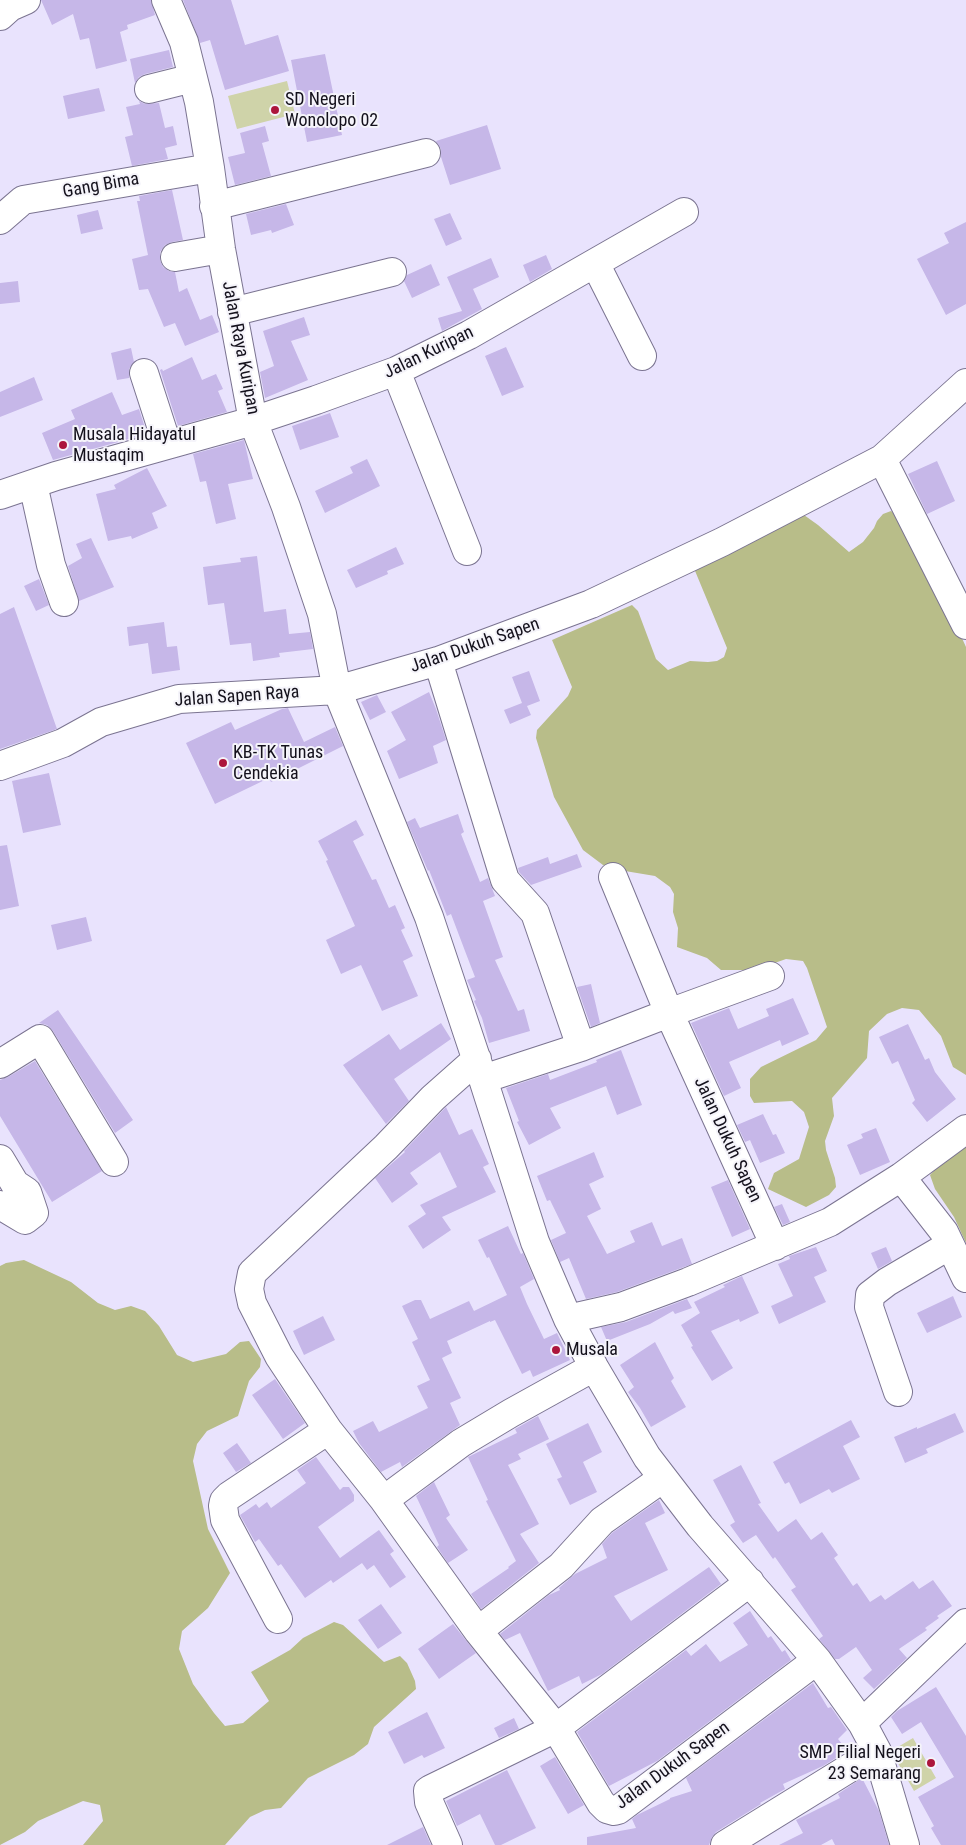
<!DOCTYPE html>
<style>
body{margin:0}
canvas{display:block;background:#e9e3fd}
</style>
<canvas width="966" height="1845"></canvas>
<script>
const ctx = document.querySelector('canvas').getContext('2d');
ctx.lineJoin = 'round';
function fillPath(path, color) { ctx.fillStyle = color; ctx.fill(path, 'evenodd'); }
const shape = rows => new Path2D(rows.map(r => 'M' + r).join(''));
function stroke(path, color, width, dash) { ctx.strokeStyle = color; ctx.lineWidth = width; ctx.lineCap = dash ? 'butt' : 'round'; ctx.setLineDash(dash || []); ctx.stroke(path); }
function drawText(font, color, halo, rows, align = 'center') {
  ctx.font = font + ' "Roboto Condensed",sans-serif'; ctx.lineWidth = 4; ctx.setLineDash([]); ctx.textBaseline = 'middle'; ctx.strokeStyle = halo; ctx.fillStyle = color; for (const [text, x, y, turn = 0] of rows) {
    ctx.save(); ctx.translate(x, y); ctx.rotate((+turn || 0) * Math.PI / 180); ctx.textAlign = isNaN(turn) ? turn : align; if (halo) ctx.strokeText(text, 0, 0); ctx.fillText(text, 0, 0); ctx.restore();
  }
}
const green = shape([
 [287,81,295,114,237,129,228,96],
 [913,1738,936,1778,914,1791,891,1751]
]);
const forest = shape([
 [891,511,905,522,950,612,966,647,966,1075,953,1067,941,1036,919,1010,902,1008,887,1014,869,1031,867,1058,832,1098,834,1116,825,1141,826,1150,835,1178,836,1187,829,1195,806,1207,768,1189,774,1173,799,1159,809,1127,804,1112,792,1101,754,1103,750,1096,750,1079,761,1067,816,1040,827,1027,807,968,803,961,786,959,755,970,721,970,707,958,677,947,678,928,673,912,674,894,670,887,655,876,607,868,583,850,554,797,536,738,537,730,568,696,572,687,552,640,632,605,638,611,656,659,668,670,690,661,708,662,717,661,724,657,727,648,693,566,804,515,818,525,849,552,863,542,874,528,877,521,883,514],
 [966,1146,966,1243,954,1217,935,1189,930,1175,942,1162],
 [24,1260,71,1282,98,1303,115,1310,131,1306,145,1311,159,1326,177,1355,193,1362,226,1354,240,1342,249,1341,261,1359,260,1367,249,1381,238,1416,207,1431,197,1444,193,1461,208,1529,230,1573,208,1608,182,1631,179,1649,193,1684,214,1713,225,1726,243,1723,269,1701,251,1672,290,1650,303,1638,334,1622,343,1625,384,1662,400,1656,407,1663,415,1681,416,1689,374,1727,368,1744,354,1755,308,1778,281,1808,265,1810,250,1817,225,1845,83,1845,103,1821,100,1805,83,1801,38,1821,25,1832,0,1845,0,1266,6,1263]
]);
const building = shape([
 [41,0,151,0,155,15,127,25,128,29,120,32,127,61,96,69,89,38,80,40,73,14,52,25],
 [183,0,231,0,245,45,278,35,289,71,225,90,210,40,200,43],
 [169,50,173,67,145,74,139,77,135,83,130,59],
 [325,54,342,135,307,142,291,60],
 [99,88,105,111,68,119,63,96],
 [139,101,145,104,159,103,165,128,173,126,177,145,165,148,168,159,132,166,125,137,133,135,126,107,140,104],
 [487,125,501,169,450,185,441,157,441,149,436,141],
 [265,126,269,141,262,143,271,176,235,185,228,157,245,153,240,133],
 [172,190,183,240,172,242,165,245,160,252,160,260,163,267,169,271,175,272,179,292,187,288,200,320,212,315,219,332,185,346,175,323,164,327,148,289,139,290,132,259,148,255,137,201,140,201,139,196],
 [286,204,294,225,272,233,271,230,251,235,246,214],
 [98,210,103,229,81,234,77,215],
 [450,213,462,239,446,246,434,219],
 [966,222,966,304,946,315,917,259,949,243,944,233],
 [546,255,552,269,530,282,523,265],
 [491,258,499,277,473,289,482,309,442,331,438,318,462,311,447,277],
 [431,264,440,285,412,298,404,281,407,275],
 [18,281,20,302,0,304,0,283],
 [304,317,310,335,291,341,308,380,265,398,260,372,274,366,263,331],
 [506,347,524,387,502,396,485,356],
 [131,348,134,362,129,369,129,378,117,380,111,353],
 [192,357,202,380,216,374,223,389,218,391,227,412,178,426,160,370,162,369,163,371],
 [34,377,43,400,0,417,0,392],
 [112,392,122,415,139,409,147,434,53,460,42,433,75,419,71,410],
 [330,413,339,437,300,450,292,426],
 [244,440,253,479,228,484,236,519,216,524,206,481,200,482,193,454],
 [367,459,380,486,325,513,315,491,353,473,350,467],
 [937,461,955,501,927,514,908,474],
 [147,468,167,506,152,513,158,528,132,539,131,536,108,541,96,494,116,489,114,485],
 [91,538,114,587,79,601,68,566,82,558,76,544],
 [396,547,404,564,387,571,388,574,356,588,347,570],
 [257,556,264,612,286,609,289,634,310,632,313,649,279,653,280,657,253,661,251,643,230,645,224,603,208,605,203,567,241,562,240,558],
 [39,579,49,605,36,611,24,586],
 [14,607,57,729,0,749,0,614],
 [164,622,167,647,177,646,180,670,152,674,148,643,129,646,127,627],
 [529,671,540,701,527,706,531,715,510,724,504,710,522,703,512,677],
 [429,692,436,709,446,740,433,746,438,763,399,779,387,751,406,740,391,712],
 [377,695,386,712,370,720,361,702],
 [288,708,304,742,335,727,343,746,271,782,269,778,215,804,186,743,231,722,235,730,282,709],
 [49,773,61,825,23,833,12,781],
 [458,814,464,832,461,834,480,882,488,878,495,896,483,901,503,957,495,960,518,1011,524,1009,530,1031,489,1043,482,1018,474,1001,476,1000,467,980,475,977,465,951,451,914,447,916,429,870,428,871,407,822,415,818,420,828],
 [356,820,364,835,353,841,372,880,376,879,389,908,395,905,405,928,401,930,413,956,403,961,418,996,382,1011,361,965,341,974,326,940,355,926,326,861,328,860,318,841],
 [7,845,19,906,0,910,0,846],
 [577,854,582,867,531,885,519,872,518,868,548,857,550,864],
 [86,917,92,941,57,950,51,925],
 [591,984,600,1023,591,1027,577,987],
 [793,998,809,1034,782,1046,780,1040,729,1062,741,1088,724,1096,691,1023,729,1008,738,1029,769,1016,766,1009],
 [58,1010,133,1120,115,1133,53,1031,47,1025,39,1023],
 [441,1023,451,1039,394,1079,409,1101,386,1124,343,1065,389,1034,400,1050],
 [908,1024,925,1060,929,1058,935,1072,956,1099,927,1122,912,1103,915,1100,898,1061,892,1064,879,1037],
 [621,1050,642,1105,617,1115,606,1086,550,1108,561,1128,529,1145,517,1122,519,1121,506,1088,548,1074,550,1080,597,1062,596,1060],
 [35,1061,102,1171,52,1202,0,1116,0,1080,8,1077],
 [446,1107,459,1135,472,1129,489,1164,483,1167,496,1192,442,1217,451,1230,423,1249,408,1226,426,1214,420,1205,457,1187,440,1152,410,1173,418,1184,392,1203,375,1178,405,1152,404,1151],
 [763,1114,773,1135,776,1134,785,1153,760,1163,750,1140,745,1142,737,1125],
 [876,1128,890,1162,860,1175,847,1145,863,1138,861,1134],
 [594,1152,604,1177,589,1184,601,1209,587,1216,607,1254,635,1242,630,1231,652,1222,662,1246,682,1238,692,1264,617,1292,586,1299,569,1258,560,1262,551,1240,566,1233,550,1200,547,1201,537,1176],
 [728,1180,750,1229,732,1237,711,1187],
 [782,1204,790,1222,783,1225,774,1207],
 [508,1226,521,1254,523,1253,534,1279,520,1287,527,1304,544,1339,557,1333,570,1360,533,1377,530,1370,522,1374,495,1320,490,1322,490,1321,447,1341,452,1353,442,1358,461,1398,450,1403,460,1425,402,1467,400,1462,381,1472,359,1443,353,1431,373,1421,379,1432,428,1408,417,1386,430,1380,412,1342,418,1339,402,1306,415,1300,421,1300,430,1319,469,1301,474,1311,507,1295,489,1257,487,1258,478,1240],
 [816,1247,827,1271,814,1277,826,1302,779,1324,771,1306,793,1296,778,1264,790,1259,789,1256],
 [886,1247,892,1261,878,1269,871,1253],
 [742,1276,759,1313,740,1322,739,1319,711,1331,733,1368,712,1381,691,1347,693,1346,681,1325,700,1313,694,1302,725,1287,723,1285],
 [953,1296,962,1317,927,1333,917,1313],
 [687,1299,692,1308,675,1314,673,1311,650,1324,607,1341,601,1327,626,1322],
 [323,1316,335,1340,304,1355,293,1331],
 [655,1342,674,1378,671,1381,686,1407,651,1427,640,1408,628,1392,634,1387,620,1365],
 [275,1379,305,1423,283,1439,252,1395],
 [955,1413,964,1432,926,1449,928,1453,905,1463,894,1437,917,1427,917,1429],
 [538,1416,549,1439,518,1454,521,1459,508,1465,539,1524,520,1534,539,1563,481,1609,471,1594,509,1568,508,1567,516,1561,486,1501,488,1500,468,1457,517,1433,515,1429],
 [851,1420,860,1437,843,1446,860,1479,832,1493,829,1489,800,1504,789,1482,785,1484,773,1462],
 [588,1423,602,1452,583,1462,597,1492,570,1505,557,1479,562,1477,546,1444],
 [237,1443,251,1463,236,1472,223,1453],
 [316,1457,340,1490,343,1487,349,1487,354,1495,354,1501,318,1527,340,1558,379,1530,394,1551,390,1554,406,1577,390,1588,374,1565,367,1570,362,1563,333,1583,331,1580,305,1598,281,1564,278,1566,259,1539,255,1542,240,1515,256,1504,259,1508,267,1502,271,1508,306,1483,297,1470],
 [741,1465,761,1503,758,1504,778,1532,796,1519,811,1540,822,1532,838,1555,834,1558,853,1586,857,1583,870,1602,881,1595,885,1600,913,1581,919,1589,933,1580,952,1606,937,1616,939,1618,925,1628,927,1630,899,1649,907,1658,874,1689,863,1678,872,1670,856,1647,839,1659,835,1659,819,1639,823,1636,791,1590,796,1587,775,1557,773,1559,756,1535,743,1543,730,1525,735,1522,713,1480],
 [434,1482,450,1515,446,1518,468,1550,448,1563,437,1547,439,1545,416,1496],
 [659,1500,665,1513,645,1523,668,1570,614,1596,631,1621,709,1567,721,1584,602,1674,582,1684,579,1676,548,1691,520,1633,505,1640,500,1634,549,1595,560,1590,559,1588,575,1574,607,1558,602,1544,612,1533],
 [381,1604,402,1633,378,1649,358,1620],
 [750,1611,768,1638,771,1636,782,1652,785,1650,791,1660,657,1761,609,1786,577,1732,686,1650,691,1656,706,1644,720,1662,748,1645,733,1623],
 [453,1624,476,1653,439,1679,418,1649],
 [813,1683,828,1708,831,1707,847,1730,838,1739,847,1750,843,1752,844,1753,823,1766,783,1784,785,1789,760,1803,761,1804,716,1832,712,1837,709,1845,587,1845,587,1837,636,1828,632,1819,637,1815,670,1799,670,1798,692,1791,686,1778],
 [936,1687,966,1736,966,1845,941,1845,931,1828,934,1826,918,1797,954,1777,921,1722,902,1734,891,1717,897,1711],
 [427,1712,445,1748,424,1758,422,1755,404,1764,388,1732],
 [514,1718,519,1729,499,1738,494,1728],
 [555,1757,584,1805,568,1814,540,1766],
 [507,1770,536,1828,501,1845,495,1845,480,1814,457,1826,446,1801],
 [862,1778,879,1811,889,1845,835,1845,832,1839,821,1845,779,1845,803,1833,796,1820,840,1798,838,1794],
 [423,1827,431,1845,387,1845]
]);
const minor = shape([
 [166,0,184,42,199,102,210,168,221,249,253,421,286,507,322,614,337,690,429,917,483,1079,535,1242,568,1319,594,1367,647,1457,700,1526,817,1660,862,1723,877,1751,905,1845],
 [0,16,10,7,26,0],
 [149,89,193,78],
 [214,206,426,153],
 [0,220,23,200,210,168],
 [175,257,221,249],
 [595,263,642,356],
 [232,312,392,272],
 [396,371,467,551],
 [144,373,167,444],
 [882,459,966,625],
 [33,484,51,565,64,602],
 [0,495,56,476,253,421,316,400,396,371,469,335,684,212],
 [438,661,505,880,535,913,581,1047],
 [0,766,63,743,101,722,179,699,337,690,438,661,591,604,722,542,882,459,966,383],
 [613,877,669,1013,770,976],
 [477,1059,433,1098,386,1147,252,1273,249,1289,252,1303,279,1356,328,1430,384,1500,478,1631,556,1728,601,1803,607,1809,614,1811,618,1810,817,1660],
 [0,1064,40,1039,114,1162],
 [483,1079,581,1047,669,1013,775,1246],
 [0,1159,15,1184,27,1192,34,1213,25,1220,0,1205],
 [901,1177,944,1232,966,1278],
 [568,1319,621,1307,688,1282,830,1222,901,1177,966,1129],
 [898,1392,869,1307,870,1295,887,1282,950,1245],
 [384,1500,461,1443,511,1413,594,1367],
 [278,1619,225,1520,223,1506,224,1501,229,1496,328,1430],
 [478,1631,561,1566,602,1521,663,1478],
 [862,1723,966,1623],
 [448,1845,429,1802,428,1791,431,1789,556,1728,750,1582],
 [725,1845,877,1751]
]);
const markers = [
 [275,110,5,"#ac163c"],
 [63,445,5,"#ac163c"],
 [223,763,5,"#ac163c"],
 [556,1350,5,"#ac163c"],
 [931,1763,5,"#ac163c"]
];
const poiNames = [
 ["SD Negeri",285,100],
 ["Wonolopo 02",285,121],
 ["Musala Hidayatul",73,435],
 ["Mustaqim",73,456],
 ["KB-TK Tunas",233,753],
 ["Cendekia",233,774],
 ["Musala",566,1350],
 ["SMP Filial Negeri",921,1753,"right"],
 ["23 Semarang",921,1774,"right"]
];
const streetNames = [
 ["Gang Bima",101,186,-10],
 ["Jalan Raya Kuripan",240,348,79],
 ["Jalan Kuripan",429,353,-26],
 ["Jalan Dukuh Sapen",475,646,-19],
 ["Jalan Sapen Raya",237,697,-4],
 ["Jalan Dukuh Sapen",727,1140,65],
 ["Jalan Dukuh Sapen",673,1766,-36]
];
fillPath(green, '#cfd3a9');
fillPath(forest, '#b8bd89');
fillPath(building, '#c6b7e8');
stroke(minor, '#7b7491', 30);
stroke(minor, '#fff', 28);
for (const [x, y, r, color] of markers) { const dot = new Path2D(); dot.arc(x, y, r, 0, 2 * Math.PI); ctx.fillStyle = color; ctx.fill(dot); stroke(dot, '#f5f4fa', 2); }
drawText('18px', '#14111c', '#f5f4fa', poiNames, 'left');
drawText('18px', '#14111c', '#f5f4fa', streetNames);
</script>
